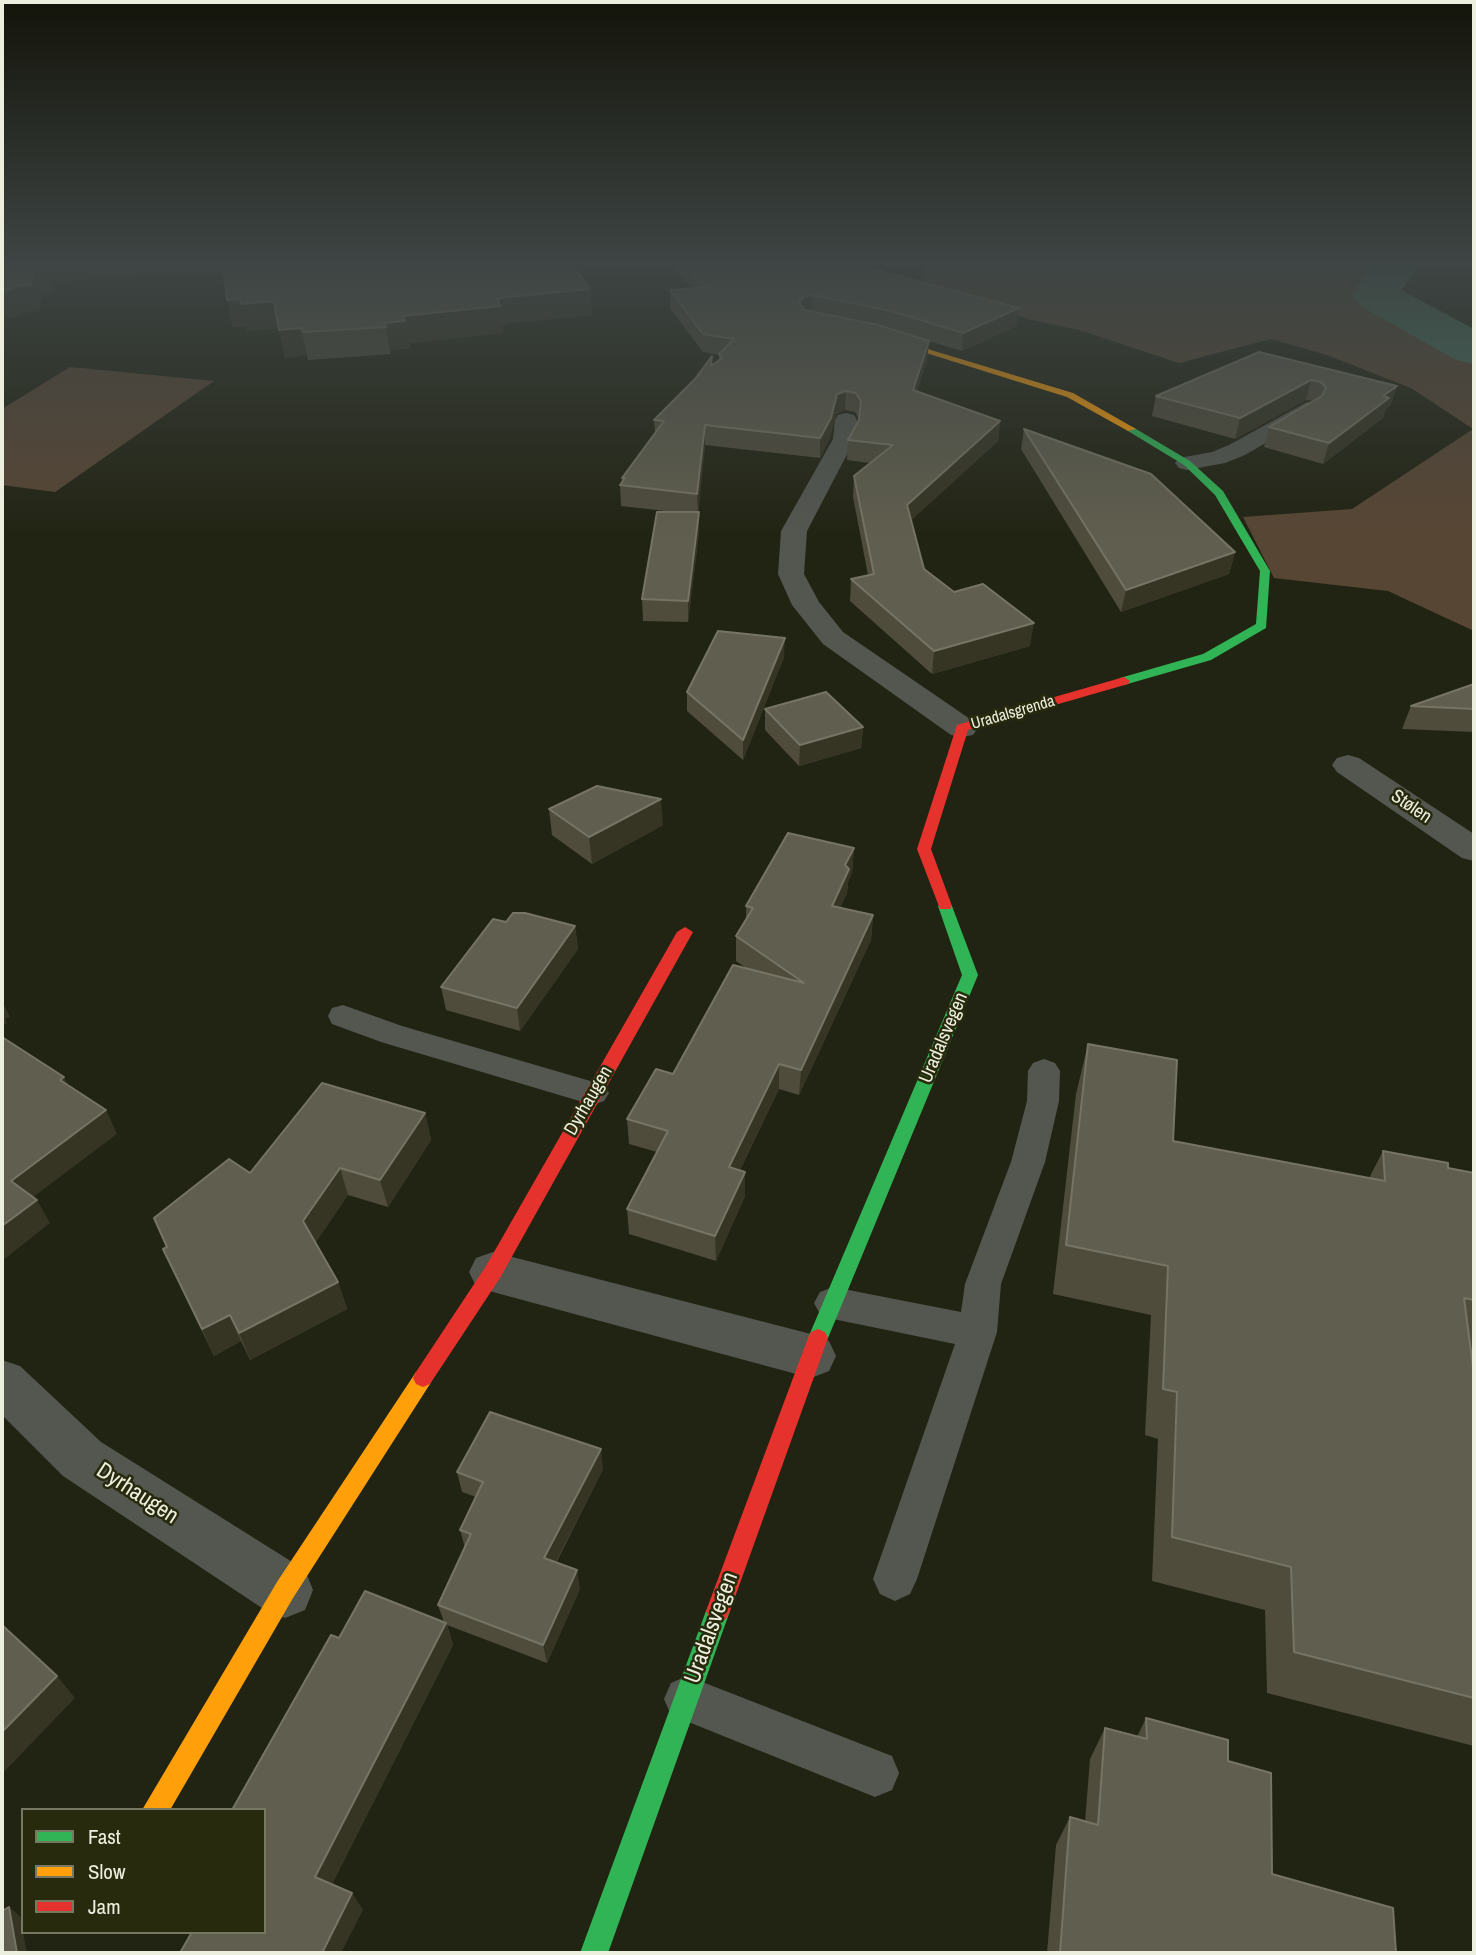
<!DOCTYPE html>
<meta charset="utf-8">
<style>
body{margin:0}
#map{position:relative;width:1476px;height:1955px;overflow:hidden;background:#222413;font-family:"Archivo Narrow",sans-serif}
canvas{display:block}
.frame{position:absolute;inset:0;border:4px solid #edefde;pointer-events:none}
.legend{position:absolute;left:21px;top:1808px;width:245px;height:126px;box-sizing:border-box;background:#272a0d;border:2px solid #767961;margin:0;padding:9px 12px;list-style:none;font-size:21px;color:#edefde}
.legend li{display:flex;align-items:center;gap:14px;height:35px}
.legend b{width:35px;border:2px solid #767961}
</style>
<div id="map">
<canvas width="1476" height="1955"></canvas>
<div class="frame"></div>
<ul class="legend">
<li><b style="height:9px;background:#30b455"></b>Fast</li>
<li><b style="height:9px;background:#ff9f0a"></b>Slow</li>
<li><b style="height:9px;background:#e5322d"></b>Jam</li>
</ul>
</div>
<script>
const ctx = document.querySelector('canvas').getContext('2d');
ctx.lineJoin = 'round';
function fillPath(path, color) { ctx.fillStyle = color; ctx.fill(path, 'evenodd'); }
const shape = rows => new Path2D(rows.map(r => 'M' + r).join(''));
function stroke(path, color, width, dash) { ctx.strokeStyle = color; ctx.lineWidth = width; ctx.lineCap = dash ? 'butt' : 'round'; ctx.setLineDash(dash || []); ctx.stroke(path); }
function drawText(font, color, halo, rows, align = 'center') {
  ctx.font = font + ' "Archivo Narrow",sans-serif'; ctx.lineWidth = 5; ctx.setLineDash([]); ctx.textBaseline = 'middle'; ctx.strokeStyle = halo; ctx.fillStyle = color; for (const [text, x, y, turn = 0] of rows) {
    ctx.save(); ctx.translate(x, y); ctx.rotate((+turn || 0) * Math.PI / 180); ctx.textAlign = isNaN(turn) ? turn : align; if (halo) ctx.strokeText(text, 0, 0); ctx.fillText(text, 0, 0); ctx.restore();
  }
}
const green = shape([
 [929,264,1380,264,1396,268,1387,274,1375,295,1474,349,1474,631,1388,591,1274,578,1243,517,1352,509,1473,429,1411,388,1327,355,1271,339,1179,363,1079,330,1031,320,956,295,926,282,922,276],
 [70,367,214,381,55,492,2,485,2,409]
]);
const river = shape([
 [1415,264,1418,268,1401,290,1474,329,1474,364,1456,360,1359,305,1352,295,1372,264,1415,264]
]);
const lane = shape([
 [343,1005,402,1026,604,1085,609,1093,604,1101,593,1105,381,1042,332,1024,328,1016,332,1008,343,1005],
 [1044,1059,1055,1063,1060,1071,1059,1101,1045,1162,1001,1284,997,1332,917,1579,910,1594,895,1601,880,1594,873,1579,955,1344,833,1319,820,1314,814,1303,820,1292,833,1287,961,1312,965,1284,1011,1162,1027,1101,1028,1071,1033,1063,1044,1059],
 [687,1676,892,1756,899,1773,892,1790,875,1797,671,1715,664,1699,671,1683,687,1676]
]);
const street = shape([
 [1307,402,1315,404,1318,409,1315,414,1245,455,1225,463,1187,470,1179,468,1175,463,1179,458,1212,452,1229,445,1307,402],
 [846,413,854,415,857,420,855,439,807,531,804,574,819,602,843,632,973,721,978,728,973,735,962,737,951,735,823,644,792,605,778,574,781,531,833,439,835,420,838,415,846,413],
 [1348,755,1359,758,1474,834,1474,861,1462,858,1337,772,1332,765,1337,758,1348,755],
 [493,1252,811,1334,829,1341,836,1356,829,1371,811,1378,493,1292,476,1286,469,1272,476,1258,493,1252],
 [2,1360,20,1366,101,1442,305,1570,313,1590,305,1610,285,1618,265,1610,63,1476,2,1415,2,1360]
]);
const fast = shape([
 [1131,426,1190,461,1223,491,1270,571,1266,628,1211,660,1124,685,1118,681,1120,678,1203,654,1256,624,1260,571,1215,495,1184,465,1128,431,1128,427,1131,426],
 [945,901,952,906,978,975,828,1338,825,1344,818,1347,811,1344,808,1338,962,975,938,906,945,901],
 [718,1599,726,1603,730,1611,608,1953,580,1953,706,1611,710,1603,718,1599]
]);
const slow = shape([
 [875,333,1073,393,1136,429,1128,431,1067,397,875,337,875,333],
 [423,1369,430,1372,433,1378,430,1384,293,1598,170,1810,142,1810,277,1582,416,1372,423,1369]
]);
const jam = shape([
 [1124,677,1130,681,1128,684,968,730,931,849,952,906,950,909,940,909,917,849,957,725,1124,677],
 [685,927,693,932,500,1278,430,1384,423,1387,416,1384,413,1378,416,1372,486,1266,677,932,685,927],
 [818,1329,825,1332,828,1338,730,1611,726,1619,718,1623,710,1619,706,1611,808,1338,811,1332,818,1329]
]);
const wall = shape([
 [2,264,572,264,590,289,592,315,511,323,502,326,503,333,409,343,410,348,390,350,391,354,308,360,307,355,285,358,279,328,247,331,246,326,233,327,227,300,224,270,54,281,52,293,42,293,39,311,20,313,19,316],
 [670,264,877,264,867,267,1019,308,1016,326,962,351,929,341,927,359,917,391,1000,421,998,441,911,520,924,569,954,592,1030,646,932,674,850,601,851,579,868,575,853,497,854,476,871,463,847,460,848,440,859,419,855,412,845,410,836,414,830,438,820,458,705,445,698,512,699,532,688,622,643,621,642,599,674,512,621,506,620,485,622,482,622,478,655,433,654,420,712,365,719,360,719,355,703,352,670,308,670,290,692,288],
 [1259,352,1397,386,1390,406,1385,410,1383,418,1323,464,1264,447,1269,427,1313,401,1306,400,1235,439,1152,416,1156,396],
 [1024,429,1235,552,1229,574,1121,612,1021,449],
 [784,657,743,760,687,711,687,692],
 [1474,684,1474,732,1402,729,1411,706],
 [765,709,863,727,861,748,799,766,765,730],
 [549,809,663,825,592,864,552,835],
 [854,848,852,872,848,882,847,893,840,908,873,915,871,940,799,1095,779,1089,740,1170,745,1196,716,1261,629,1234,627,1209,657,1152,629,1144,627,1119,673,1074,746,968,736,961,736,936,746,920,746,906],
 [506,922,575,926,578,949,520,1031,446,1010,441,987],
 [1088,1044,1173,1141,1369,1178,1383,1151,1448,1168,1474,1173,1474,1354,1471,1353,1474,1375,1474,1746,1267,1693,1265,1610,1152,1581,1158,1439,1145,1435,1151,1315,1053,1294,1076,1094],
 [425,1113,431,1140,388,1207,348,1195,315,1243,338,1282,347,1309,250,1360,241,1341,214,1356,175,1275,167,1247,250,1173],
 [603,1469,556,1563,580,1589,547,1663,447,1625,453,1645,332,1884,363,1910,264,1932,339,1638,444,1622,438,1605,465,1548,460,1530,476,1497,462,1492,457,1472],
 [1146,1718,1228,1761,1272,1874,1396,1953,1047,1953,1056,1845,1070,1817,1085,1822,1090,1759,1105,1728,1137,1737]
]);
const shadedWall = shape([
 [45,264,225,264,227,270,54,281,52,293,42,293,39,311,20,313,19,316,2,318,2,290,12,286,34,268],
 [839,264,877,264,838,277],
 [590,289,592,315,511,323,502,326,503,333,409,343,410,348,390,350,385,323,403,316,508,297],
 [812,295,812,312,803,314,799,302,804,297],
 [240,299,274,301,280,328,247,331,246,326,233,327,227,300],
 [1019,308,1016,326,962,351,963,333],
 [301,328,307,355,285,358,279,330],
 [929,341,927,359,911,409,913,390],
 [1311,380,1306,400,1235,439,1240,418],
 [1397,386,1390,406,1385,410,1383,418,1323,464,1329,443,1383,396],
 [846,391,845,410,836,414,830,438,820,458,820,438,837,394],
 [1000,421,998,441,905,526,907,505],
 [705,425,705,445,698,515,697,494],
 [699,512,699,532,688,622,688,601],
 [1235,552,1229,574,1121,612,1126,590],
 [1034,623,1030,646,932,674,934,651],
 [785,638,784,657,743,760,743,740],
 [863,727,861,748,799,766,800,745],
 [661,799,663,825,592,864,589,837],
 [854,848,852,872,848,882,847,893,830,930,832,906,845,865],
 [873,915,871,940,799,1095,801,1070],
 [575,926,578,949,520,1031,517,1008],
 [2,1001,10,1017,5,1019,7,1023,2,1026],
 [779,1064,779,1089,729,1192,729,1167],
 [64,1077,76,1100,60,1080],
 [106,1110,117,1134,24,1204,11,1181],
 [425,1113,431,1140,388,1207,380,1180],
 [340,1168,348,1195,312,1248,303,1221],
 [745,1172,745,1196,716,1261,715,1236],
 [37,1200,50,1223,2,1261,2,1226],
 [338,1282,347,1309,250,1360,239,1333],
 [230,1315,241,1341,214,1356,202,1329],
 [601,1449,603,1469,548,1577,544,1558],
 [577,1570,580,1589,547,1663,543,1645],
 [446,1623,453,1645,327,1894,315,1877],
 [57,1676,75,1698,2,1774,2,1732],
 [352,1893,363,1910,341,1953,322,1953],
 [9,1907,20,1916,27,1953,17,1953]
]);
const building = shape([
 [2,264,45,264,44,267,34,268,31,285,12,286,11,290,2,290,2,264],
 [223,264,572,264,590,289,508,297,497,299,500,306,403,316,405,321,385,323,386,327,303,332,301,328,279,330,274,301,241,304,240,299,227,300,223,264],
 [685,264,854,264,1019,308,963,333,891,311,812,295,804,297,799,302,804,310,878,325,929,341,913,390,1000,421,907,505,924,569,954,592,983,584,1034,623,934,651,851,579,874,574,854,476,893,445,848,440,859,420,861,401,856,393,846,391,837,394,831,418,820,438,705,425,697,494,620,485,625,478,622,478,664,421,654,420,695,379,712,356,711,366,722,358,719,354,734,339,703,334,670,290,706,287,685,264],
 [1259,352,1397,386,1383,396,1389,398,1329,443,1269,427,1322,396,1326,388,1321,382,1311,380,1240,418,1156,396,1259,352],
 [1024,429,1151,474,1235,552,1126,590,1024,429],
 [657,512,699,512,688,601,642,599,657,512],
 [718,631,785,638,743,740,687,692,718,631],
 [1474,684,1474,709,1411,706,1474,684],
 [826,692,863,727,800,745,765,709,826,692],
 [597,786,661,799,589,837,549,809,597,786],
 [788,833,854,848,845,865,849,869,832,906,873,915,801,1070,779,1064,729,1167,745,1172,715,1236,627,1209,668,1131,627,1119,656,1069,673,1074,733,965,804,983,736,936,753,908,746,906,788,833],
 [513,913,525,913,575,926,517,1008,441,987,493,919,506,922,513,913],
 [2,1037,64,1077,60,1080,106,1110,11,1181,37,1200,2,1226,2,1037],
 [1088,1044,1177,1060,1173,1141,1385,1181,1383,1151,1448,1163,1448,1168,1474,1173,1474,1300,1464,1298,1474,1375,1474,1698,1294,1652,1291,1567,1172,1537,1177,1392,1163,1389,1168,1266,1066,1245,1088,1044],
 [322,1083,425,1113,380,1180,340,1168,303,1221,338,1282,239,1333,230,1315,202,1329,163,1249,167,1247,154,1218,229,1159,250,1173,322,1083],
 [490,1412,601,1449,544,1558,577,1570,543,1645,438,1605,471,1534,460,1530,483,1482,457,1472,490,1412],
 [365,1591,446,1623,315,1877,352,1893,322,1953,180,1953,192,1932,264,1932,264,1810,232,1810,331,1635,339,1638,365,1591],
 [2,1625,57,1676,2,1732,2,1625],
 [1146,1718,1228,1740,1228,1761,1271,1773,1272,1874,1393,1908,1396,1953,1060,1953,1070,1817,1098,1825,1105,1728,1147,1739,1146,1718],
 [9,1907,17,1953,2,1953,2,1911,9,1907]
]);
const farStreetnames = [
 ["Uradalsgrenda",1013,713,-16]
];
const streetNames = [
 ["Stølen",1411,807,34],
 ["Uradalsvegen",944,1038,-67],
 ["Dyrhaugen",589,1101,-60]
];
const nearStreetnames = [
 ["Dyrhaugen",137,1494,33],
 ["Uradalsvegen",712,1628,-70]
];
fillPath(green, '#584634');
fillPath(river, '#45735e');
fillPath(lane, '#545750');
fillPath(street, '#545750');
fillPath(fast, '#30b455');
fillPath(slow, '#ff9f0a');
fillPath(jam, '#e5322d');
fillPath(wall, '#4f4c3c');
fillPath(shadedWall, '#363524');
fillPath(building, '#605e4e');
stroke(building, '#767464', 2);
const sky = ctx.createLinearGradient(0, 0, 0, 538);
sky.addColorStop(0, '#13140a');
sky.addColorStop(0.49, '#3e4544');
sky.addColorStop(1, '#3e454400');
ctx.fillStyle = sky;
ctx.fillRect(0, 0, 1476, 538);
drawText('16px', '#edefde', '#272a0d', farStreetnames);
drawText('19px', '#edefde', '#272a0d', streetNames);
drawText('23px', '#edefde', '#272a0d', nearStreetnames);
</script>
